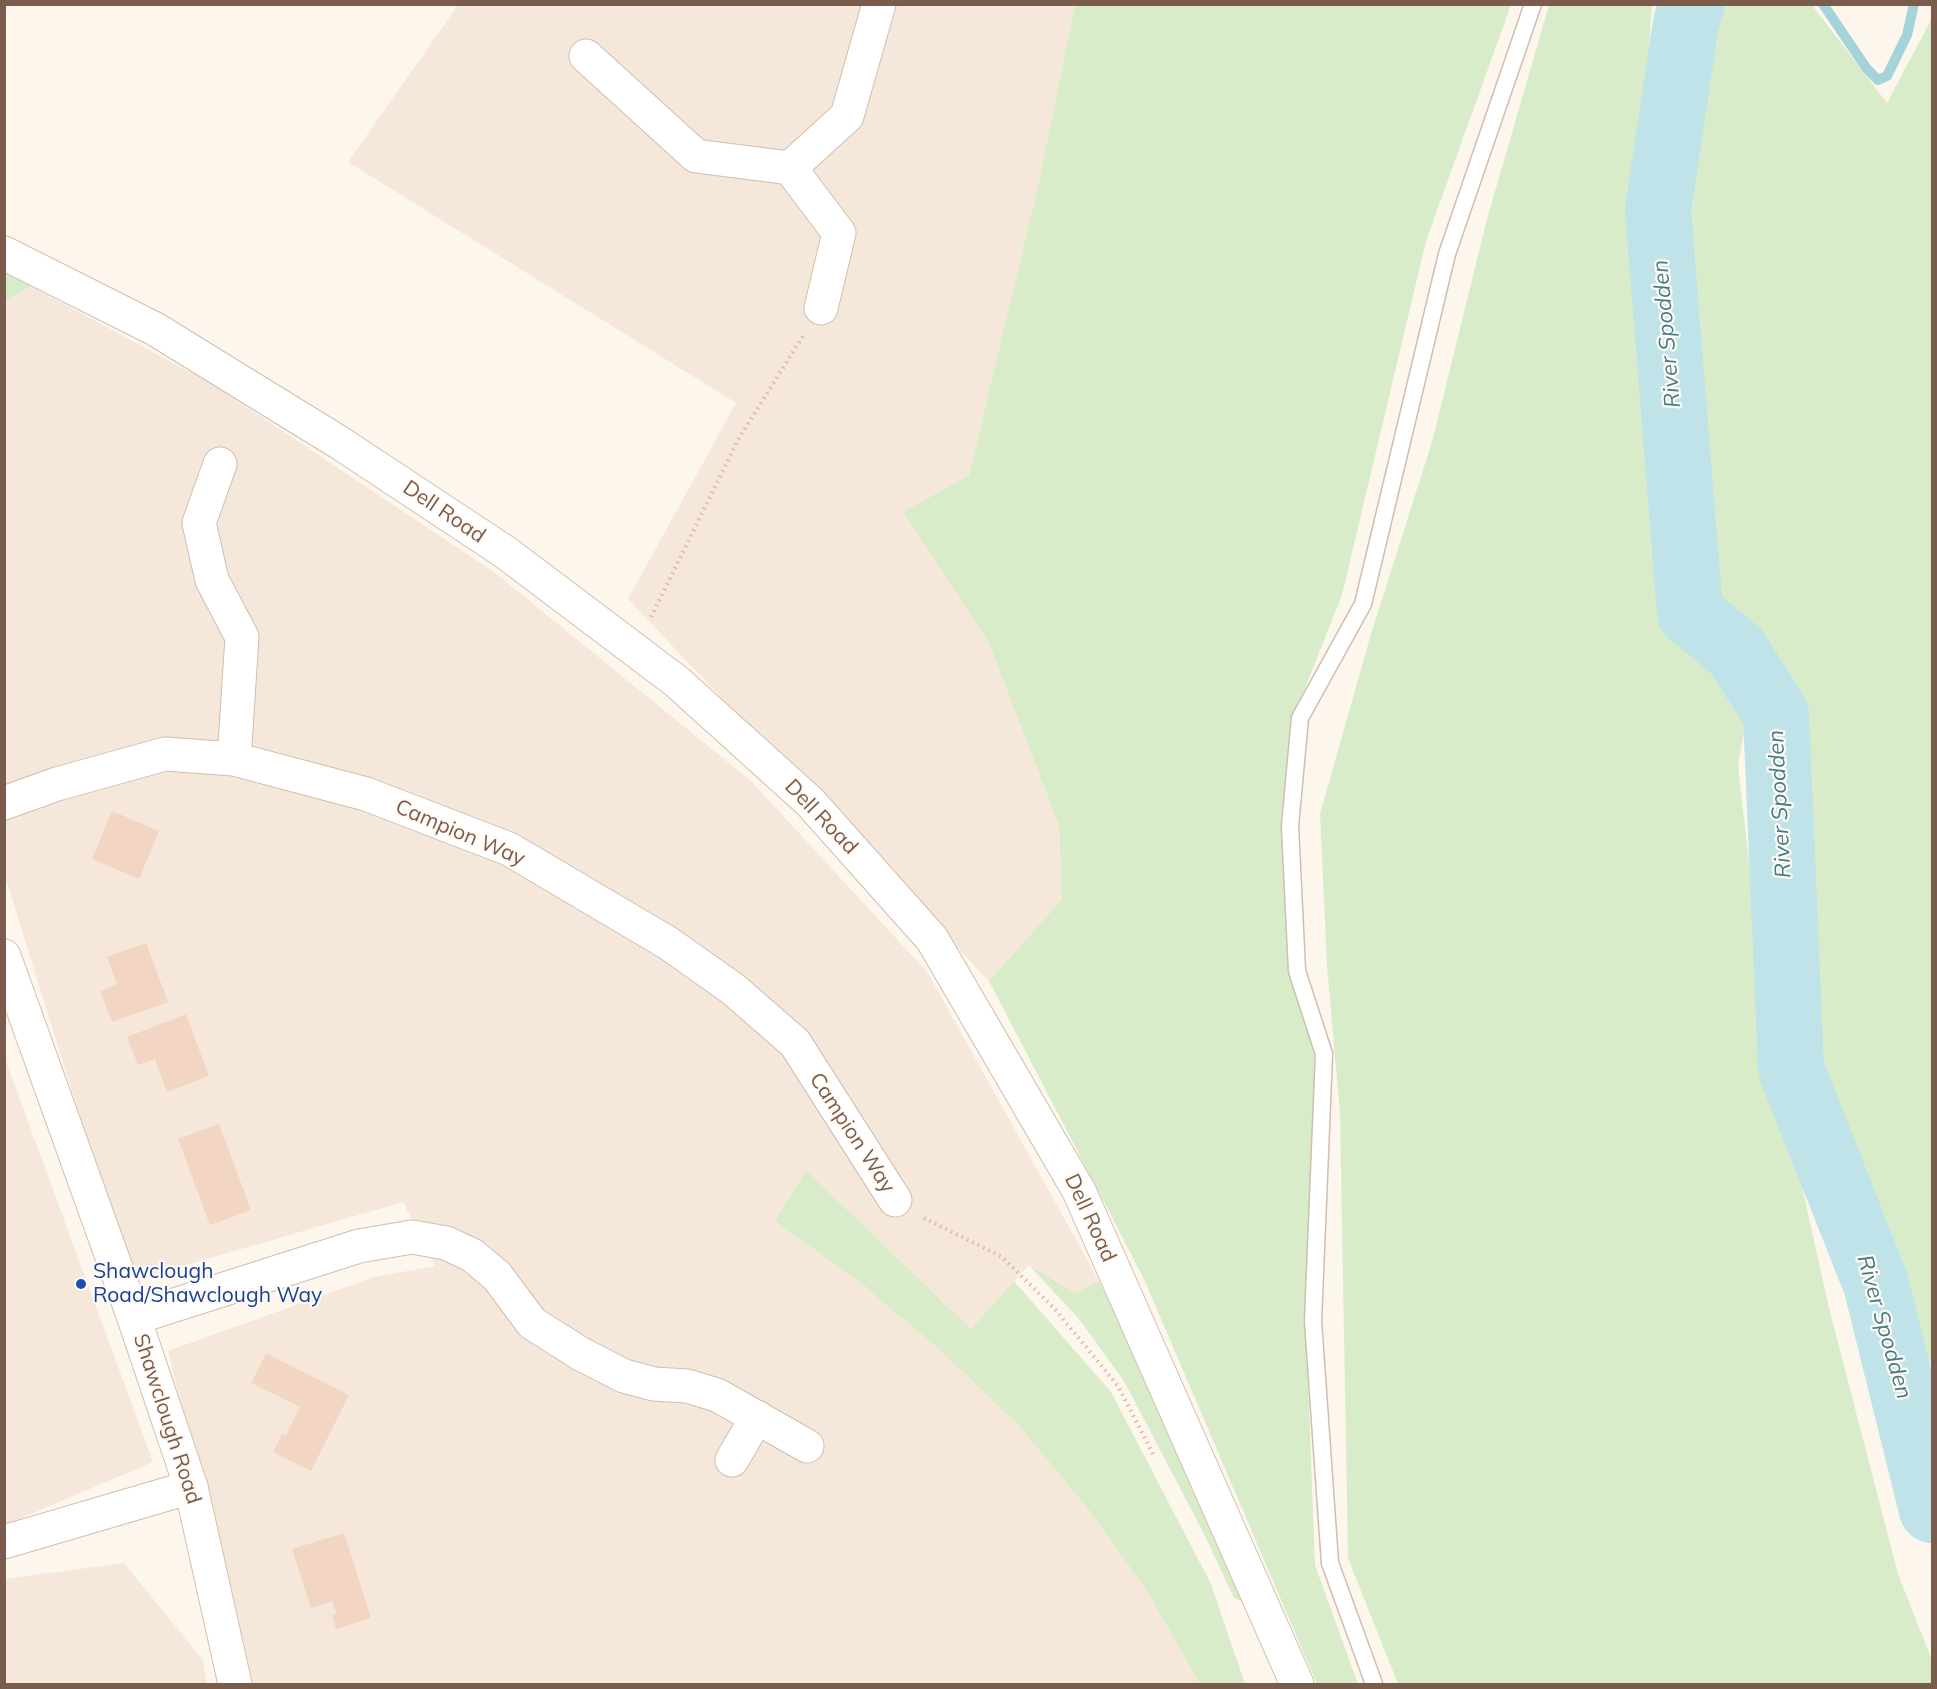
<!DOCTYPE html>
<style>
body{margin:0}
#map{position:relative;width:1937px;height:1689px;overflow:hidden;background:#fdf6ec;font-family:Mulish,sans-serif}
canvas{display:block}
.frame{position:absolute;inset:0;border:6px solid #7a5c4d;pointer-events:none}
</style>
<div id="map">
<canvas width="1937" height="1689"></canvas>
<div class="frame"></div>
</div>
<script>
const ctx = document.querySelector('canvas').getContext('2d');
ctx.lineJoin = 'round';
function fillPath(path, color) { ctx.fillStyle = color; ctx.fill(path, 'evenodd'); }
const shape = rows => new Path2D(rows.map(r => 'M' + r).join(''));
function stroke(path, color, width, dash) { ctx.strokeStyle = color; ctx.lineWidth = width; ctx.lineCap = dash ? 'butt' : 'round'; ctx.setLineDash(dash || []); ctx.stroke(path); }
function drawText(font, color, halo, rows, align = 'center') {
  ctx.font = font + ' Mulish,sans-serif'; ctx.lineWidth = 4.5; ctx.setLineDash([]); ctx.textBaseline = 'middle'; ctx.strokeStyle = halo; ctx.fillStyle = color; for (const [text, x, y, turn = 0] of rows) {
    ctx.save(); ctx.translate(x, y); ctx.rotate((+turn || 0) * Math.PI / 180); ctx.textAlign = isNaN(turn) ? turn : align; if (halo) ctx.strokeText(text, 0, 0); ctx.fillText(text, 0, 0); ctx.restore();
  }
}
const residential = shape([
 [458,5,1075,5,1038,186,969,475,903,512,988,641,1059,826,1062,899,989,981,628,599,736,403,348,162],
 [31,286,212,384,494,572,751,781,928,973,1099,1281,1075,1293,1029,1265,971,1329,806,1170,775,1221,862,1284,942,1352,1019,1426,1088,1509,1147,1591,1200,1684,247,1684,168,1351,374,1277,435,1266,403,1202,131,1281,5,876,4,301],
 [4,1056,153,1462,5,1525,4,1525],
 [124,1563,203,1660,207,1684,5,1684,5,1579]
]);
const green = shape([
 [1075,5,1511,5,1426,241,1342,595,1300,701,1282,839,1291,952,1316,1065,1306,1326,1315,1565,1358,1684,1317,1684,1144,1279,989,981,1062,899,1059,826,988,641,903,512,969,475,1038,186],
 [1549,5,1652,5,1638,210,1671,639,1749,705,1738,765,1768,1032,1828,1304,1898,1574,1932,1660,1932,1684,1398,1684,1348,1558,1340,1113,1327,966,1320,814,1371,634,1432,442,1487,219],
 [1721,5,1812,5,1887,103,1932,18,1932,1367,1807,1057,1794,710,1711,597,1685,181],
 [4,272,5,272,31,286,5,301],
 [806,1170,971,1329,1014,1281,1111,1392,1211,1584,1245,1684,1200,1684,1147,1591,1088,1509,1019,1426,942,1352,862,1284,775,1221],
 [1029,1265,1075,1293,1099,1281,1148,1381,1245,1603,1234,1598,1204,1534,1124,1381,1079,1319]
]);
const stream = shape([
 [1823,4,1867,69,1878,80,1887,76,1907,35,1914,4]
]);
const river = shape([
 [1692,4,1686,23,1658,210,1690,613,1737,652,1776,714,1791,1069,1876,1284,1932,1510]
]);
const building = shape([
 [112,811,159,831,139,879,92,859],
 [146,943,168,1002,112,1022,100,991,117,984,107,957],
 [186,1014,209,1076,167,1092,155,1059,138,1065,127,1037],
 [219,1124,251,1210,210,1225,178,1139],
 [266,1353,349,1395,311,1471,273,1452,282,1434,286,1436,300,1407,251,1383],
 [344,1533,371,1618,336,1629,332,1615,337,1614,332,1601,311,1608,292,1549]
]);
const path = shape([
 [651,617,739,438,803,336],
 [924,1218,1002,1257,1054,1308,1118,1386,1153,1454]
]);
const lane = shape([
 [1374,1684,1330,1563,1313,1321,1324,1054,1297,971,1290,826,1300,718,1363,604,1447,254,1533,4]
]);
const street = shape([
 [586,56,696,156,790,168],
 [790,168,847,116,879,4],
 [790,168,839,233,821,308],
 [4,253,155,329,340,443,505,552,676,681,810,802,932,939,1079,1191,1297,1684],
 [220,464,199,523,212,580,242,637,234,759],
 [4,803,57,784,165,754,234,759,366,794,509,849,668,943,733,989,795,1043,895,1200],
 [134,1318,359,1246,412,1237,446,1243,472,1255,497,1276,532,1323,581,1354,624,1376,654,1384,687,1386,717,1395,807,1446],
 [732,1460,757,1417],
 [4,1542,191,1487]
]);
const secondary = shape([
 [4,956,134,1318,191,1487,235,1684]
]);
const markers = [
 [81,1284,6,"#1a4fb4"]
];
const streetNames = [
 ["Dell Road",444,512,34],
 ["Dell Road",821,817,46],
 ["Campion Way",460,833,23],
 ["Campion Way",852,1133,57],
 ["Dell Road",1090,1218,65],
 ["Shawclough Road",167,1419,72]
];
const transitNames = [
 ["Shawclough",93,1272],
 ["Road/Shawclough Way",93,1296]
];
const waterNames = [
 ["River Spodden",1667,334,-95],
 ["River Spodden",1780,804,-93],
 ["River Spodden",1884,1327,74]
];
fillPath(residential, '#f5e8da');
fillPath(green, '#d8ecc9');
stroke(stream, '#a5d3da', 10);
stroke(river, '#bfe3e8', 66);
fillPath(building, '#f3d5c3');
stroke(lane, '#d1beb0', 19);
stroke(street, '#d1beb0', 35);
stroke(secondary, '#d6c0b0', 35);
stroke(path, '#d9b8a5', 4, [1.5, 4.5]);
stroke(lane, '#fff', 16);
stroke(street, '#fff', 33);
stroke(secondary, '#fff', 33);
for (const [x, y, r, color] of markers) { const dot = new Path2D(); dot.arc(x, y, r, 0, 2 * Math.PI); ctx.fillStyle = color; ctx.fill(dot); stroke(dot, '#fffaf3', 2); }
drawText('21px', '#7a5c4d', '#fffaf3', streetNames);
drawText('21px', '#164399', '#fffaf3', transitNames, 'left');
drawText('italic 22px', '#437c86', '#fffaf3', waterNames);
</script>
